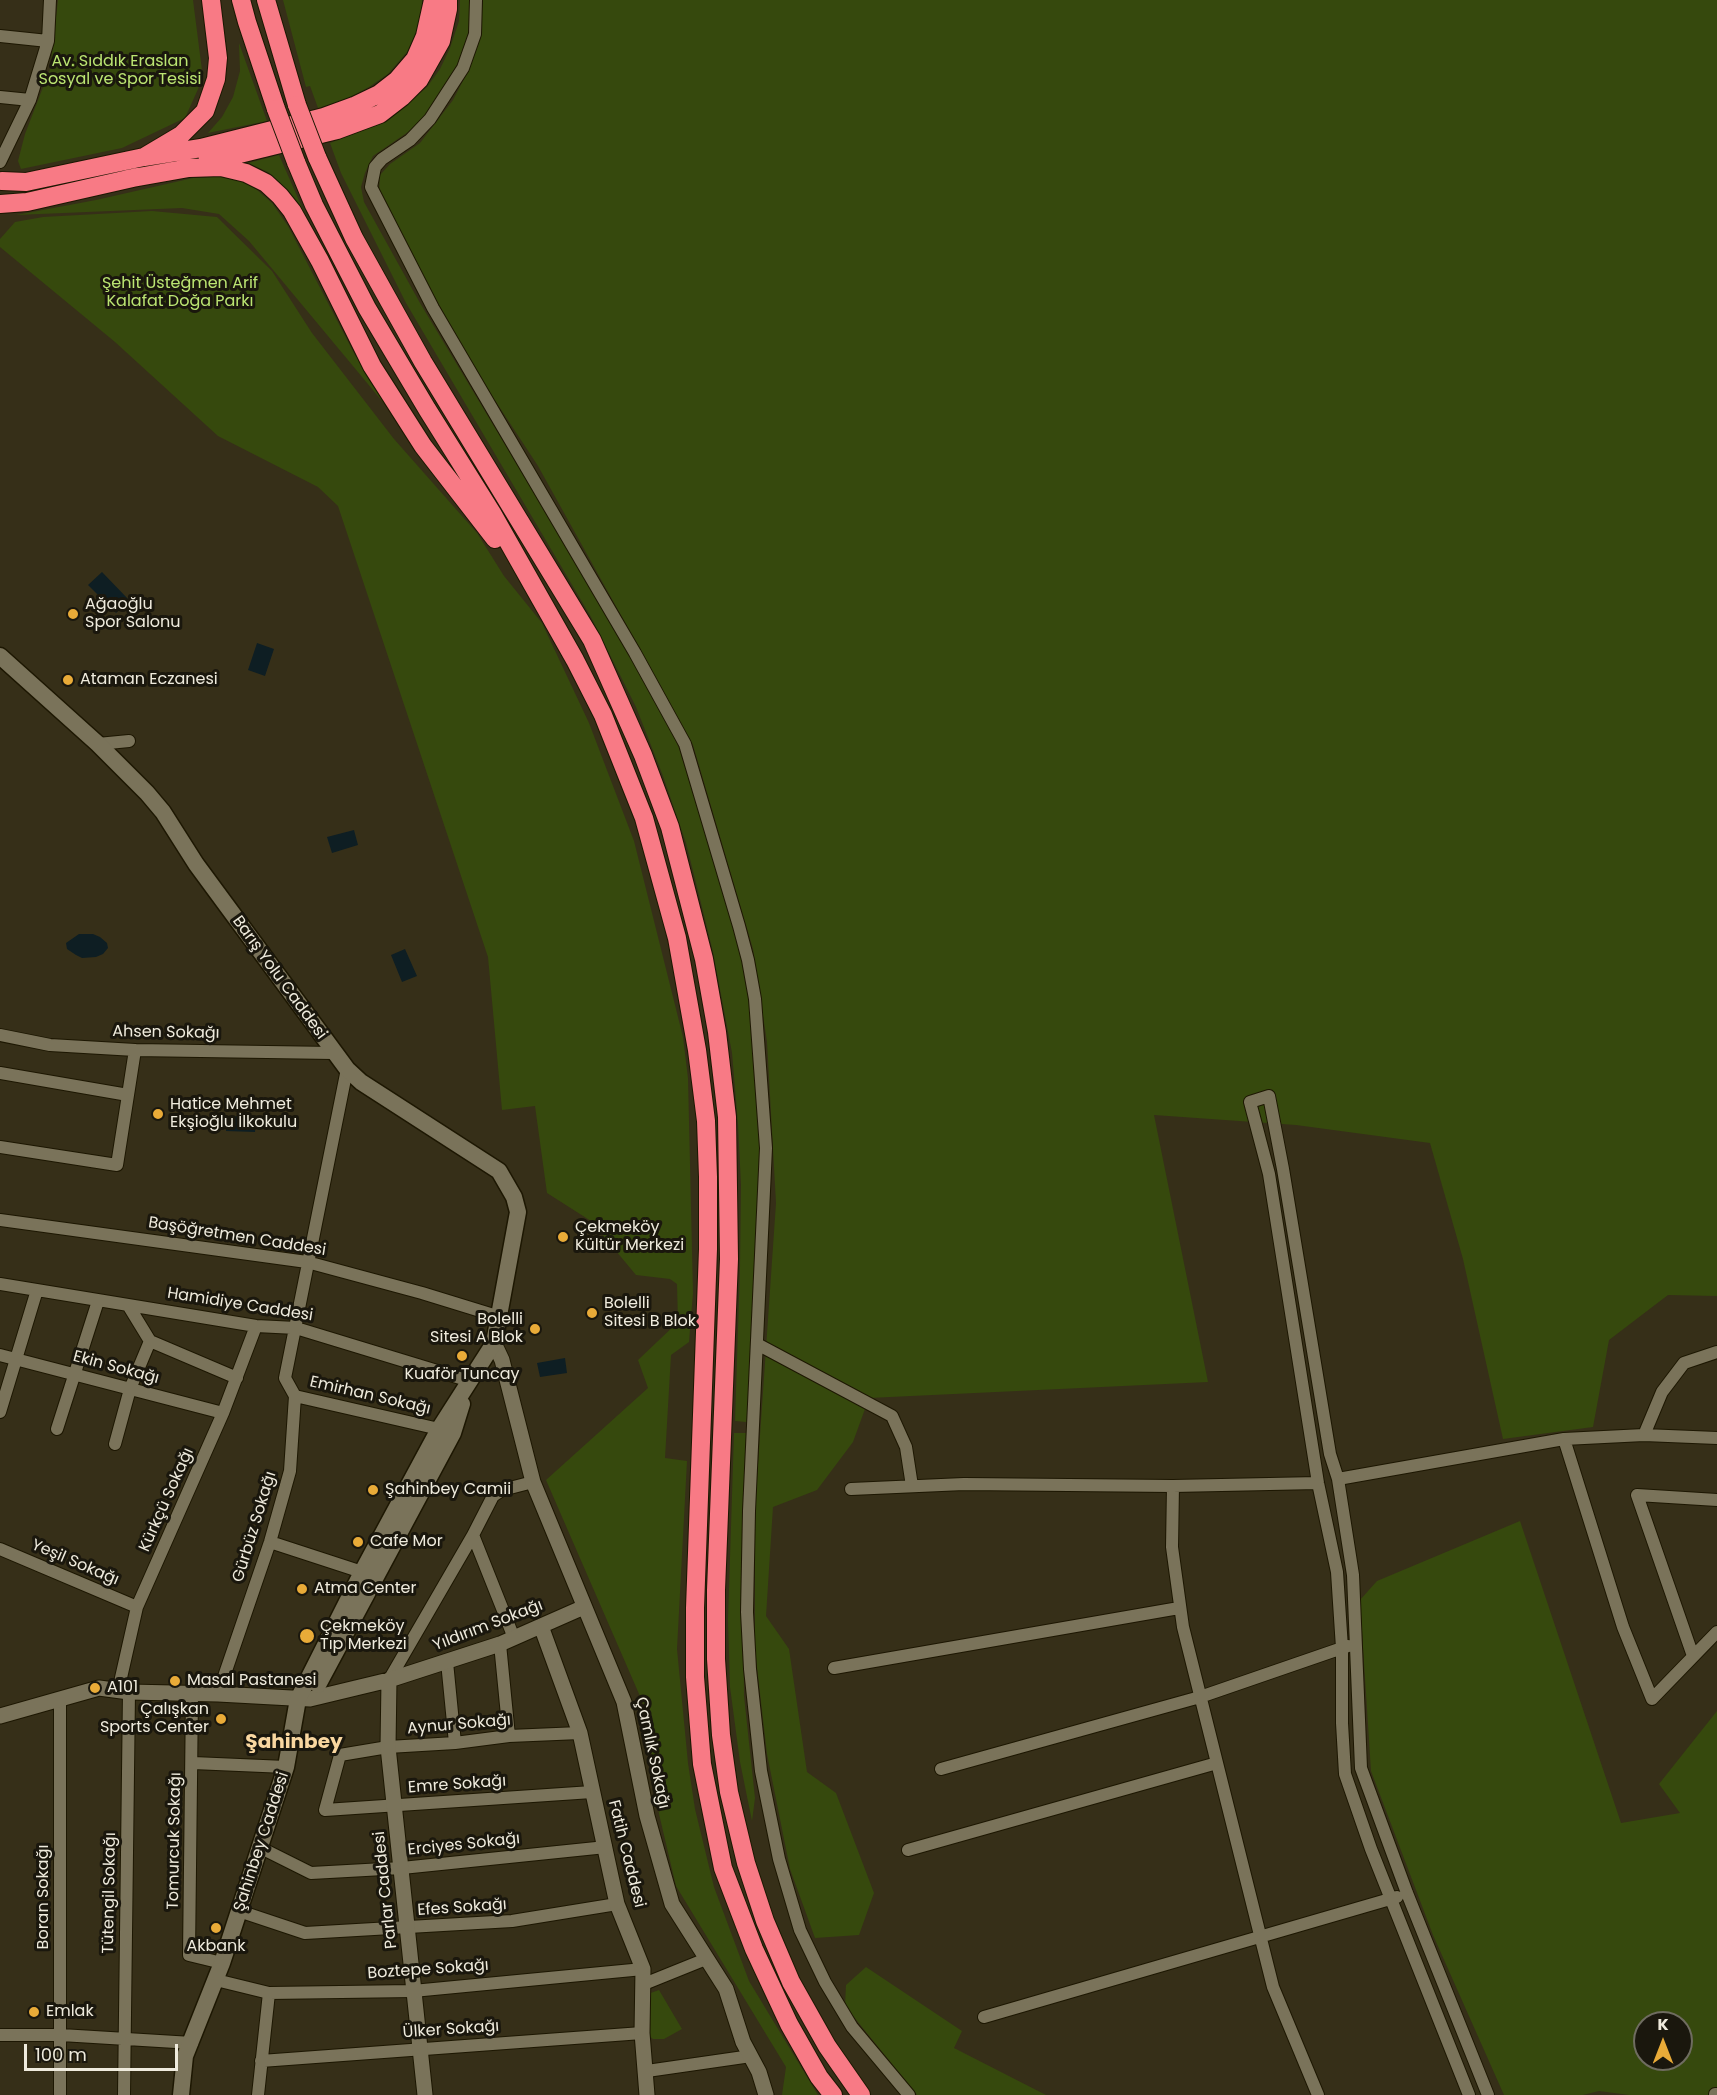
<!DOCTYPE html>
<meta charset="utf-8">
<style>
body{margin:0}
#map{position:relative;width:1717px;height:2095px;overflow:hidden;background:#362f18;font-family:Poppins,sans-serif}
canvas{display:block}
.north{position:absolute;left:1633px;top:2011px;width:60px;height:60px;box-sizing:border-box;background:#1a170d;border:2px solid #6f6c60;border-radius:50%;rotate:0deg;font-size:16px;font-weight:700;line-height:24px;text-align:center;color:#efebdd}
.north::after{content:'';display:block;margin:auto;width:21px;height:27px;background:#e9ab38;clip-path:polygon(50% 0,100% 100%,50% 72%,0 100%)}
.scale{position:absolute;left:24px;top:2044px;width:154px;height:27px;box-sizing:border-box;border:3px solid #efebdd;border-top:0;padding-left:8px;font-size:18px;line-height:21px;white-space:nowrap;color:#efebdd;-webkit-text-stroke:4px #1a170d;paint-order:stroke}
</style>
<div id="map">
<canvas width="1717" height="2095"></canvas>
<div class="north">K</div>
<div class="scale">100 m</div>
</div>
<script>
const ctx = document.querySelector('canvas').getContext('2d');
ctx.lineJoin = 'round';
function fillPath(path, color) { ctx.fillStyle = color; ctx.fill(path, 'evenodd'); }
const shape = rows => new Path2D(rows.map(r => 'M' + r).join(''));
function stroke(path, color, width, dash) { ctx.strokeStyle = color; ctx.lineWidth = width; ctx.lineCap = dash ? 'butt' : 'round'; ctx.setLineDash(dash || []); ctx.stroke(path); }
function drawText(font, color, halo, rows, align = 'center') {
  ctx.font = font + ' Poppins,sans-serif'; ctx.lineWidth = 6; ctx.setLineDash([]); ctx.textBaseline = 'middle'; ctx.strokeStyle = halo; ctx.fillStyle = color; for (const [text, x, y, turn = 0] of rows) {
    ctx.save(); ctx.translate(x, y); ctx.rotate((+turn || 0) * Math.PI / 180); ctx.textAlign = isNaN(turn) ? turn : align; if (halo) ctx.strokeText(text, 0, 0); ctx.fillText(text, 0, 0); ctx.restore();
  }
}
const green = shape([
 [58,0,193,0,203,78,185,118,122,148,21,169,18,161,25,134,50,69],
 [283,0,422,0,423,12,417,31,407,52,388,74,369,87,345,100,318,108,310,86,306,87],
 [460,0,469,0,469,30,460,60,430,110,411,130,373,156,365,173,361,187,364,202,420,303,623,641,669,725,679,748,743,957,750,1004,762,1148,743,1580,744,1696,755,1798,752,1821,740,1762,730,1687,728,1620,734,1433,746,1433,746,1422,735,1421,740,1267,741,1185,738,1124,732,1053,713,952,700,899,686,843,663,776,636,707,591,617,406,303,341,173,330,143,389,120,427,87,440,69,450,48,459,21],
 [483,0,1717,0,1717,1296,1668,1295,1609,1340,1593,1427,1503,1439,1463,1259,1430,1143,1296,1125,1154,1115,1208,1382,869,1398,853,1442,817,1490,773,1507,766,1616,789,1649,807,1772,836,1793,874,1893,859,1935,815,1938,790,1869,767,1754,755,1650,755,1508,776,1203,767,1042,753,949,693,745,538,466,479,376,393,223,379,193,380,175,390,164,420,143,453,100,466,75,477,44],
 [239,43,267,121,208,133,222,117,233,97,240,71],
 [279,155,309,223,288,190,268,172,248,163],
 [233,176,256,189,272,203,288,226,356,357,360,356,397,419,249,241,219,214,182,208,16,215,96,200,193,178],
 [152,211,217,217,272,271,312,333,394,439,477,533,504,576,542,623,589,723,634,841,683,1037,688,1078,693,1293,689,1342,671,1355,665,1458,687,1461,677,1649,688,1763,695,1809,714,1887,749,1981,818,2095,782,2095,786,2067,676,1886,659,1814,646,1710,546,1480,648,1388,638,1360,678,1322,677,1284,670,1279,636,1275,591,1221,547,1193,535,1106,502,1110,488,957,338,506,318,487,218,436,115,342,0,247,0,239,15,222,43,217],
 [1520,1521,1621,1823,1680,1813,1659,1784,1717,1711,1717,2095,1629,2095,1599,2091,1583,2095,1504,2095,1433,1935,1371,1771,1360,1600,1377,1581],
 [1645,2023,1681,2023,1681,2059,1645,2059],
 [866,1967,962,2031,954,2048,1046,2095,917,2095,845,2006,846,1985],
 [659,1990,682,2029,664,2039,653,2039,645,2033,645,1995]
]);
const water = shape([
 [102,572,129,600,116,613,88,585],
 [257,643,274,649,265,676,248,670],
 [354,830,358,845,332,853,327,837],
 [79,934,93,934,100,937,107,943,108,948,103,954,96,957,82,958,76,955,67,949,66,943],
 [405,949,417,976,402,982,391,955],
 [227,1116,256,1117,255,1132,226,1131],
 [565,1358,567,1373,540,1377,537,1363]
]);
const minor = shape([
 [476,0,475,34,463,68,430,119,410,140,382,159,375,167,371,187,433,308,635,653,685,744,739,926,748,960,755,999,766,1148,749,1511,747,1612,750,1669,761,1771,779,1859,800,1930,825,1982,852,2027,909,2095],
 [0,36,48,41],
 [0,97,30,100],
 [0,162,30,100,48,41,50,0],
 [98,744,129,741],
 [0,1035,50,1045,135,1050,333,1053],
 [0,1073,128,1095,135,1050],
 [0,1147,117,1165,128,1095],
 [0,1220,307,1262,422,1293,500,1317],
 [0,1284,256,1326,296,1328,470,1381],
 [128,1305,150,1341,237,1378],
 [757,1344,892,1416,906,1447,912,1486],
 [0,1355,223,1413],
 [295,1396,439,1429],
 [0,1412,37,1290],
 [57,1429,98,1301],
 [1644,1435,1662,1392,1684,1363,1717,1352],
 [1564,1439,1623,1627,1652,1699,1717,1632],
 [115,1444,130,1389,150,1341],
 [1338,1479,1564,1439,1644,1435,1717,1438],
 [1173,1486,1172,1547,1183,1627,1273,1987,1318,2095],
 [851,1489,964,1484,1173,1486,1318,1483],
 [473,1535,514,1638],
 [270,1542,362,1572],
 [0,1549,137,1607],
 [500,1644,509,1736],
 [1693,1656,1637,1495,1717,1500],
 [447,1662,455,1743],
 [834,1668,1179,1608],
 [389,1680,473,1535,493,1496,502,1490,533,1482],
 [118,1691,137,1607,223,1413,256,1326],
 [192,1694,189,1955,222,1963],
 [218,1694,270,1542,290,1471,295,1396,285,1378,347,1069],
 [60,1699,60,2095],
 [580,1733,509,1736,455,1743,388,1747,340,1755,325,1810,592,1792],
 [193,1763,286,1767],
 [941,1769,1200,1697,1348,1646],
 [259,1847,311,1873,402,1868,606,1847],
 [908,1850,1217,1763],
 [239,1911,305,1933,512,1921,617,1904],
 [216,1980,269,1993,413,1991,643,1969],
 [644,1984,706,1959],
 [984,2017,1397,1897],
 [0,2035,61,2035,192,2043],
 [261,2061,642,2033],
 [647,2071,751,2056],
 [1715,2094,1717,2094],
 [124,2095,129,1692],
 [258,2095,269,1993],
 [1469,2095,1371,1849,1345,1774,1342,1723,1342,1648,1337,1572,1318,1483,1269,1174,1250,1102,1269,1096,1283,1169,1330,1454,1338,1479,1353,1575,1361,1768,1407,1893,1488,2095]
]);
const tertiary = shape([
 [494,1343,502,1360,533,1482,624,1702,647,1816,672,1904,726,1989,743,2042,759,2072,766,2095],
 [541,1626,580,1733,617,1904,643,1969,642,2033,647,2095],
 [389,1680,388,1747,425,2095],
 [0,1716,99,1688,129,1692,218,1694,310,1699,389,1680,500,1644,584,1607]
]);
const secondary = shape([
 [0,656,98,744,147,793,163,812,196,864,347,1069,361,1082,499,1171,514,1197,518,1212,494,1343,439,1429,362,1572,298,1699,286,1767,222,1963,185,2056,181,2095],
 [318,1685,453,1433,462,1404]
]);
const motorway = shape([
 [241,0,247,22,276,109],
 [266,0,297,105],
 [144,157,201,148,324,117,354,106,379,94,397,80,415,59,425,36,433,0],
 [317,157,354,238,423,362,592,640,643,755,670,827,704,959,717,1032,727,1117,729,1259,716,1590,716,1659,721,1735,729,1792,746,1863,765,1921,791,1982,827,2046,861,2095],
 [207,162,337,130,380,114,402,97,419,80,441,41,448,9,448,0],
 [296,162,314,205,367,308,427,409,492,513,575,660,603,715,644,818,677,938,697,1050,706,1121,708,1177,708,1249,695,1608,695,1677,702,1764,723,1868,754,1949,789,2024,819,2077,833,2095],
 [127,179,189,168,221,167,246,173,266,183,280,196,292,211,320,261,372,366,423,446,495,539],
 [2,181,26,182,144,157,181,135,205,111,216,79,218,58,211,0],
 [0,204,27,202,137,177]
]);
const motorwayBridge = shape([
 [297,105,317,157],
 [276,109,296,162]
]);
const markers = [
 [73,614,6,"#e9ab38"],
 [68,680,6,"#e9ab38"],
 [158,1114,6,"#e9ab38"],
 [563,1237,6,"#e9ab38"],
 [592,1313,6,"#e9ab38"],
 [535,1329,6,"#e9ab38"],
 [462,1356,6,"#e9ab38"],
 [373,1490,6,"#e9ab38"],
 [358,1542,6,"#e9ab38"],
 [302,1589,6,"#e9ab38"],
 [307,1636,8,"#e9ab38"],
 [175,1681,6,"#e9ab38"],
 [95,1688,6,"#e9ab38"],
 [221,1719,6,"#e9ab38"],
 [216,1928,6,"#e9ab38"],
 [34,2012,6,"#e9ab38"]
];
const parkNames = [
 ["Av. Sıddık Eraslan",120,62],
 ["Sosyal ve Spor Tesisi",120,80],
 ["Şehit Üsteğmen Arif",180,284],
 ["Kalafat Doğa Parkı",180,302]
];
const poiNames = [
 ["Ağaoğlu",85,605],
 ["Spor Salonu",85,623],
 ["Ataman Eczanesi",80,680],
 ["Hatice Mehmet",170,1105],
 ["Ekşioğlu İlkokulu",170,1123],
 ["Çekmeköy",575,1228],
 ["Kültür Merkezi",575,1246],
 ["Bolelli",604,1304],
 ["Sitesi B Blok",604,1322],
 ["Bolelli",523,1320,"right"],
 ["Sitesi A Blok",523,1338,"right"],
 ["Kuaför Tuncay",462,1375,"center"],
 ["Şahinbey Camii",385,1490],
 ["Cafe Mor",370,1542],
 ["Atma Center",314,1589],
 ["Çekmeköy",320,1627],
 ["Tıp Merkezi",320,1645],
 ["Masal Pastanesi",187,1681],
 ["A101",107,1688],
 ["Çalışkan",209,1710,"right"],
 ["Sports Center",209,1728,"right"],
 ["Akbank",216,1947,"center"],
 ["Emlak",46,2012]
];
const streetNames = [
 ["Barış Yolu Caddesi",279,978,54],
 ["Ahsen Sokağı",166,1033,1],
 ["Başöğretmen Caddesi",237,1237,9],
 ["Hamidiye Caddesi",240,1305,9],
 ["Ekin Sokağı",116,1368,15],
 ["Emirhan Sokağı",370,1396,13],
 ["Kürkçü Sokağı",167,1500,-66],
 ["Gürbüz Sokağı",255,1527,-73],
 ["Yeşil Sokağı",75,1563,23],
 ["Yıldırım Sokağı",488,1626,-21],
 ["Aynur Sokağı",459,1725,-5],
 ["Çamlık Sokağı",652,1753,78],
 ["Emre Sokağı",457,1785,-4],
 ["Tomurcuk Sokağı",175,1841,-89],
 ["Şahinbey Caddesi",262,1842,-72],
 ["Erciyes Sokağı",464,1845,-6],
 ["Fatih Caddesi",626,1854,76],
 ["Parlar Caddesi",386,1890,-96],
 ["Tütengil Sokağı",110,1893,-89],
 ["Boran Sokağı",44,1897,-90],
 ["Efes Sokağı",462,1908,-4],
 ["Boztepe Sokağı",428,1970,-4],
 ["Ülker Sokağı",451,2030,-4]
];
const quarterNames = [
 ["Şahinbey",294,1743]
];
fillPath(green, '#36490d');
fillPath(water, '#0e1e23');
stroke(minor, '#1d1702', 14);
stroke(tertiary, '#1d1702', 17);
stroke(secondary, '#1d1702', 19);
stroke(motorway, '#1d1702', 20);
stroke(minor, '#7a735a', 12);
stroke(tertiary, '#7a735a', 15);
stroke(secondary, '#7a735a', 16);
stroke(motorway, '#f87a85', 18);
stroke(motorwayBridge, '#1d1702', 20, []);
stroke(motorwayBridge, '#f87a85', 18);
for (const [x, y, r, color] of markers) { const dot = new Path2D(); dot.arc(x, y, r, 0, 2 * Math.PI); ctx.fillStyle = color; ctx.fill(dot); stroke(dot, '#1a170d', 2); }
drawText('16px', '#bbe572', '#1a170d', parkNames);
drawText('16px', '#efebdd', '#1a170d', poiNames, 'left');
drawText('16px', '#efebdd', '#1a170d', streetNames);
drawText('bold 20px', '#f9d7a0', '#1a170d', quarterNames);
</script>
